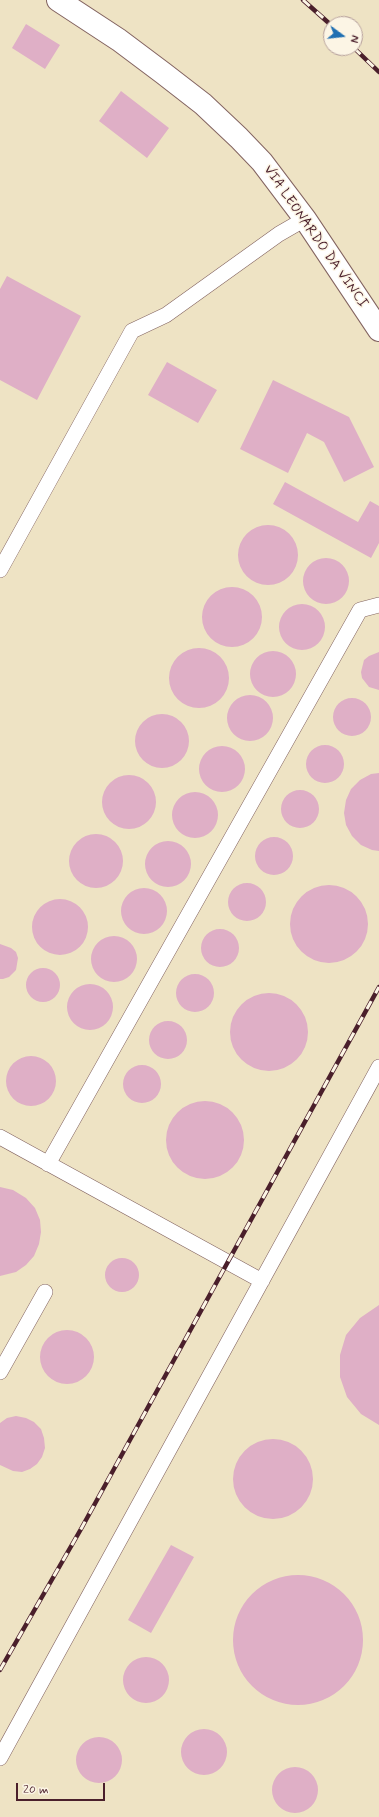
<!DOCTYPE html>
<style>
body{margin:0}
#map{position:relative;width:379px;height:1817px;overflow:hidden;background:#eee3c4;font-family:Mynerve,sans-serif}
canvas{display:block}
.north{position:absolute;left:323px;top:16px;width:40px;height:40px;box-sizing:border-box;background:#fcf5e5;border:1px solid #b59f9b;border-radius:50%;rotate:105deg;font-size:11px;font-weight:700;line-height:16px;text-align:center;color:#4a1f2b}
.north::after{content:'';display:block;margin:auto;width:14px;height:18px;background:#1f6fb2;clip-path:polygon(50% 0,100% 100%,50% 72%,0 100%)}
.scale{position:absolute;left:16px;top:1783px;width:89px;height:18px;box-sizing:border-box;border:2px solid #4a1f2b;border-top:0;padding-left:5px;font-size:12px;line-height:14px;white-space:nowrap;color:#4a1f2b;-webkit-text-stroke:3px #fcf5e5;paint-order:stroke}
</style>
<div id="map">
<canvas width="379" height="1817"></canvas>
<div class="north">N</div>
<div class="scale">20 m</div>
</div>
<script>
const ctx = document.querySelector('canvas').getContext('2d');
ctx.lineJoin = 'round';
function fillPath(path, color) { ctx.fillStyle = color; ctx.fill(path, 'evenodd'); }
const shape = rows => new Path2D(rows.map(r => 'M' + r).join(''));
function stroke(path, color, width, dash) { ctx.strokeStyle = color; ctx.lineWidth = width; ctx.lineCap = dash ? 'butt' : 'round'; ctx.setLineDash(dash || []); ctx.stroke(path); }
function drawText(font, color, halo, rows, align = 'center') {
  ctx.font = font + ' Mynerve,sans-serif'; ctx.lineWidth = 3; ctx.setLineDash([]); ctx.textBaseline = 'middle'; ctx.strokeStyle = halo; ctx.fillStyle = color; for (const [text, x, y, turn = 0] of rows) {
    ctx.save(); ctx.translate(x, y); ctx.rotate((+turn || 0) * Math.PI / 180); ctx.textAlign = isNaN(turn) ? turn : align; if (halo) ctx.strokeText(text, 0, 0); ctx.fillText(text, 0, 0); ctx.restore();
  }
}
const building = shape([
 [26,24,60,45,45,69,12,48],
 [121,91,169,128,147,158,99,121],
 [7,276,81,316,37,400,0,380,0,289],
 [167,362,217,390,198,423,148,395],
 [273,380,349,417,374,467,344,482,324,442,307,433,288,473,240,449],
 [285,482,358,522,370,501,379,506,379,543,371,558,273,504],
 '238 555a30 30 0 1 1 60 0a30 30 0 1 1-60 0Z',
 '303 581a23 23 0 1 1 46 0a23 23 0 1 1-46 0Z',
 '202 617a30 30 0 1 1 60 0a30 30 0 1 1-60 0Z',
 '279 627a23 23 0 1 1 46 0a23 23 0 1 1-46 0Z',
 '169 678a30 30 0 1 1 60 0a30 30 0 1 1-60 0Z',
 '250 674a23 23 0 1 1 46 0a23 23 0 1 1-46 0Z',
 [379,652,379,690,369,687,362,678,361,672,364,660,369,656],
 '227 718a23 23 0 1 1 46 0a23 23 0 1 1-46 0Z',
 '333 717a19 19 0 1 1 38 0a19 19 0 1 1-38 0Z',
 '135 741a27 27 0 1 1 54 0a27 27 0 1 1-54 0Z',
 '306 764a19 19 0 1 1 38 0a19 19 0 1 1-38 0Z',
 '199 769a23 23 0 1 1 46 0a23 23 0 1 1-46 0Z',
 [379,773,379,851,372,850,361,845,352,836,346,825,344,813,346,800,351,789,360,780,371,774],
 '102 802a27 27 0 1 1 54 0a27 27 0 1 1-54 0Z',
 '281 809a19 19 0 1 1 38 0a19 19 0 1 1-38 0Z',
 '172 815a23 23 0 1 1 46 0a23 23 0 1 1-46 0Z',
 '69 861a27 27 0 1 1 54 0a27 27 0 1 1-54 0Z',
 '255 856a19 19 0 1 1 38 0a19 19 0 1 1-38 0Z',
 '145 864a23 23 0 1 1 46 0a23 23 0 1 1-46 0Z',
 '228 902a19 19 0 1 1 38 0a19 19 0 1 1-38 0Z',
 '290 924a39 39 0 1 1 78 0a39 39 0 1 1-78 0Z',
 '121 911a23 23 0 1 1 46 0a23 23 0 1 1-46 0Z',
 '32 927a28 28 0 1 1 56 0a28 28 0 1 1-56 0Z',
 '201 948a19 19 0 1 1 38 0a19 19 0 1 1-38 0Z',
 '91 959a23 23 0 1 1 46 0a23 23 0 1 1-46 0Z',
 [0,944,11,948,16,952,18,958,16,970,9,977,3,979,0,979],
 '26 985a17 17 0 1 1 34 0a17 17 0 1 1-34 0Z',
 '176 993a19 19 0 1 1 38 0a19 19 0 1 1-38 0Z',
 '67 1007a23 23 0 1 1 46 0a23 23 0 1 1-46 0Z',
 '230 1032a39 39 0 1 1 78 0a39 39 0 1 1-78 0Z',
 '149 1040a19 19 0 1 1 38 0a19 19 0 1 1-38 0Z',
 '6 1081a25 25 0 1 1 50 0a25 25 0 1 1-50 0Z',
 '123 1084a19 19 0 1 1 38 0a19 19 0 1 1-38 0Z',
 '166 1140a39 39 0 1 1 78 0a39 39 0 1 1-78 0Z',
 [0,1187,13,1190,26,1198,35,1208,40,1220,41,1232,39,1244,34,1256,26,1265,16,1272,0,1276],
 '105 1275a17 17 0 1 1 34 0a17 17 0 1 1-34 0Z',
 [379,1305,379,1425,361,1414,347,1397,340,1377,340,1355,346,1335,360,1318],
 '40 1357a27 27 0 1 1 54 0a27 27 0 1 1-54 0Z',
 [16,1416,26,1418,34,1422,41,1429,44,1438,45,1448,42,1457,37,1464,30,1469,22,1472,13,1471,0,1465,0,1423,7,1418],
 '233 1479a40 40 0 1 1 80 0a40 40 0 1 1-80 0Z',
 [171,1545,194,1557,151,1633,128,1620],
 '233 1640a65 65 0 1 1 130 0a65 65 0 1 1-130 0Z',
 '123 1680a23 23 0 1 1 46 0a23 23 0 1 1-46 0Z',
 '181 1752a23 23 0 1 1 46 0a23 23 0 1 1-46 0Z',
 '76 1760a23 23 0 1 1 46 0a23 23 0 1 1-46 0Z',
 '272 1790a23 23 0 1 1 46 0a23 23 0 1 1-46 0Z'
]);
const service = shape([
 [0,570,132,331,166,315,279,234,305,219],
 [0,1137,262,1281],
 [48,1164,360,610,379,605],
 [0,1372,45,1292],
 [0,1758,379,1067]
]);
const minor = shape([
 [58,0,119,40,163,73,203,104,239,138,262,162,305,219,379,330]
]);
const rail = shape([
 [303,0,331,25],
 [354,48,379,72],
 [0,1670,81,1529,379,987]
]);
const streetNames = [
 ["VIA LEONARDO DA VINCI",315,237,55]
];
fillPath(building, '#dfafc6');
stroke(service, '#836461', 16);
stroke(minor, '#836461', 24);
stroke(service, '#fff', 15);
stroke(minor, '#fff', 22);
stroke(rail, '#4a1f2b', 4.5);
stroke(rail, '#fcf5e5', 3, [9]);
drawText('14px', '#4a1f2b', '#fcf5e5', streetNames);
</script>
